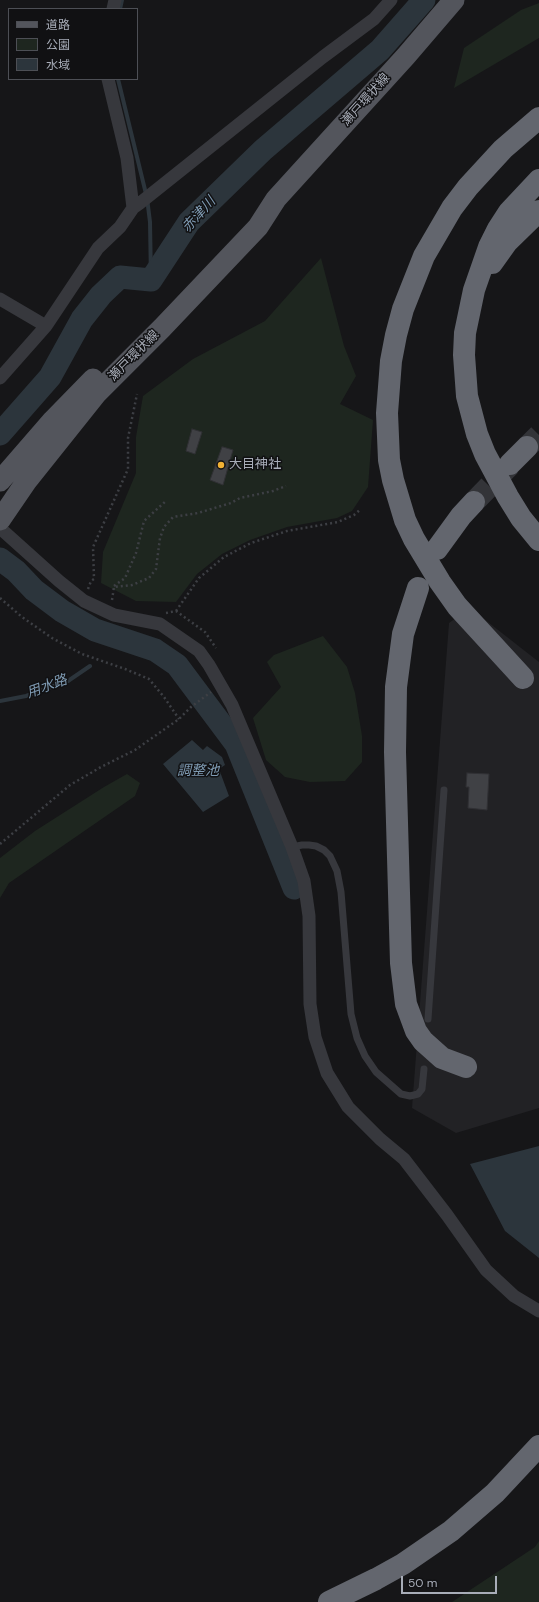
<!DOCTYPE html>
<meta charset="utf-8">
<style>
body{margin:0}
#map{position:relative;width:539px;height:1602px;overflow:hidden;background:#161618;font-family:"DM Sans","Noto Sans JP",sans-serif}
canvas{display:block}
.legend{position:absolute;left:8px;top:8px;width:130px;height:72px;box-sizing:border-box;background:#111113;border:1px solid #4d4f55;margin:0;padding:5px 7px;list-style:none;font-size:12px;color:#a8adb8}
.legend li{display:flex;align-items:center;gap:8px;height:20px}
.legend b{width:20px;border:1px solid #4d4f55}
.scale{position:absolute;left:401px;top:1576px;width:96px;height:18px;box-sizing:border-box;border:2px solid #a8adb8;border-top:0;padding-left:5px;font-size:12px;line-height:14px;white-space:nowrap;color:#a8adb8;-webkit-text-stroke:3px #111113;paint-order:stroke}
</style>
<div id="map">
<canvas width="539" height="1602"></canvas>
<ul class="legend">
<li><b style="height:5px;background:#53555c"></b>道路</li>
<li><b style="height:11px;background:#1e261f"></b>公園</li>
<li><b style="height:11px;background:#2c353c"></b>水域</li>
</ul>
<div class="scale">50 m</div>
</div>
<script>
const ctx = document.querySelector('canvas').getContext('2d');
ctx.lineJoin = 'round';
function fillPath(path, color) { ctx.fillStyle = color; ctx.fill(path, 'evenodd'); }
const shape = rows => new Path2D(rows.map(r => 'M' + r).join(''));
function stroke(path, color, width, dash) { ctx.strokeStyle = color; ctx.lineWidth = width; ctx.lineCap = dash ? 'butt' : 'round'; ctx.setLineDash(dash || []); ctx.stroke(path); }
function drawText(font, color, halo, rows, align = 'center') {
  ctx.font = font + ' "DM Sans","Noto Sans JP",sans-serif'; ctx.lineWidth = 3; ctx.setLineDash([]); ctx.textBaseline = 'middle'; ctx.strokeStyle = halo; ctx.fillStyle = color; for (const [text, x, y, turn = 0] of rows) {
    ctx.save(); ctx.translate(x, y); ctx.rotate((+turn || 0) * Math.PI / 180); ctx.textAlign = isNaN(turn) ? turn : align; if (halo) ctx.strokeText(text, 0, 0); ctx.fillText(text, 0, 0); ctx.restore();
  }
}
const built = shape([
 [470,608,539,662,539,1108,456,1133,412,1108,449,623]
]);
const green = shape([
 [539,3,539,38,454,88,464,48,521,10],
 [321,258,344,346,356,376,340,404,373,420,368,487,352,511,337,518,287,527,250,540,222,554,197,574,176,602,136,601,101,583,103,552,136,473,136,437,143,396,193,359,265,321],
 [323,636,347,667,355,693,362,736,362,762,345,781,310,782,285,777,266,760,253,718,281,687,267,662,274,655],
 [127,774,140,783,135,796,9,883,0,898,0,858,35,831,104,787],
 [539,1541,539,1602,452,1602,535,1547]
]);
const water = shape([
 [192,740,203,750,207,746,222,757,225,765,219,769,229,796,203,812,163,764],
 [539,1146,539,1258,505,1231,470,1164]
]);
const stream = shape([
 [120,9,122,0],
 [118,79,147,198,150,222,151,280],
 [0,701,26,696,68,681,90,666]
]);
const river = shape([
 [0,434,50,377,82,319,101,295,120,277,151,280,189,222,263,150,380,50,424,0],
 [0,559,16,571,34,590,62,611,95,630,155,650,177,665,236,744,294,888]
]);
const building = shape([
 [192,429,202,432,195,454,186,451,192,429],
 [222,447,223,447,233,450,223,485,210,480,222,447],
 [467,773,489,774,487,810,468,808,469,787,466,787,467,773]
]);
const highwayTunnel = shape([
 [527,447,539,435],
 [474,502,510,465]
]);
const path = shape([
 [114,586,125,578,136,553,144,521,167,500],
 [88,589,91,581,94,579,93,547,128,469,128,438,137,394],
 [0,598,22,617,52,638,82,654,125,669,149,679,164,697,179,719],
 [112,600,114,587,132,585,149,578,156,569,160,538,164,527,173,517,198,513,231,503,240,498,273,491,286,486],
 [176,611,199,578,224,557,251,543,287,531,338,522,354,515,361,509],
 [166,613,176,611,205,632,216,648],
 [0,844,70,785,101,767,135,750,179,719,191,707,211,692]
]);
const lane = shape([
 [292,847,302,845,309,845,316,846,324,850,330,856,337,871,341,892,351,1014,357,1038,365,1056,376,1072,401,1094,410,1096,418,1094,422,1089,424,1069],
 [428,1019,444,790]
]);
const street = shape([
 [113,9,115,0],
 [108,79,127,158,133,208],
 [0,299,46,326],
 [0,378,46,326,98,248,120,227,133,208,140,203,323,57,374,19,391,0],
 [0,528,59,581,84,601,114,615,160,624,199,651,209,665,232,705,292,847,304,881,309,916,310,1004,315,1037,327,1073,348,1107,380,1139,404,1159,447,1215,486,1270,514,1296,539,1311]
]);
const primary = shape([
 [0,481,53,420,93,379],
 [0,520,26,482,97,393,162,328,258,227,276,199,406,56,454,0]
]);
const highway = shape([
 [539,180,509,212,498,229,489,247,474,290,465,333,464,355,467,396,477,434,485,454,508,497,521,518,539,540],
 [492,263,507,242,539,211],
 [510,464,527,447],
 [437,549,461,516,474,502],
 [418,588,403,634,396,687,395,752,401,963,406,1004,416,1031,423,1041,442,1058,466,1067],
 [523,678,457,606,440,582,414,539,405,520,393,480,389,460,387,413,391,361,396,335,403,309,424,256,452,208,468,187,503,149,539,118],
 [329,1602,376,1579,403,1564,451,1531,495,1493,539,1446]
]);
const markers = [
 [221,465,4,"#f2b134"]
];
const streetNames = [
 ["瀬戸環状線",366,100,-48],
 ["瀬戸環状線",134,356,-45]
];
const poiNames = [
 ["大目神社",229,465]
];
const waterNames = [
 ["赤津川",199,215,-48],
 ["用水路",47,687,-20],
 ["調整池",198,771]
];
fillPath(built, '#222225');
fillPath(green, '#1e261f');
fillPath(water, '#2c353c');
stroke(stream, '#2c353c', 4);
stroke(river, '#2c353c', 23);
fillPath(building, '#404145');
stroke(building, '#303034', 1);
stroke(highwayTunnel, '#333438', 22, [22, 11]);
stroke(path, '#3d3f44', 2.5, [2, 3]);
stroke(lane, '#37383d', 7);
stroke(street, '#37383d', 13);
stroke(primary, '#53555c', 21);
stroke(highway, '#63666e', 22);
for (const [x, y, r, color] of markers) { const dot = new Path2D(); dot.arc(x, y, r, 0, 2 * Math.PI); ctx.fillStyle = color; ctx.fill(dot); stroke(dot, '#111113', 1.5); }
drawText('13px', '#a8adb8', '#111113', streetNames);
drawText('13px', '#a8adb8', '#111113', poiNames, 'left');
drawText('italic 14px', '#7f9bb3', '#111113', waterNames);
</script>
